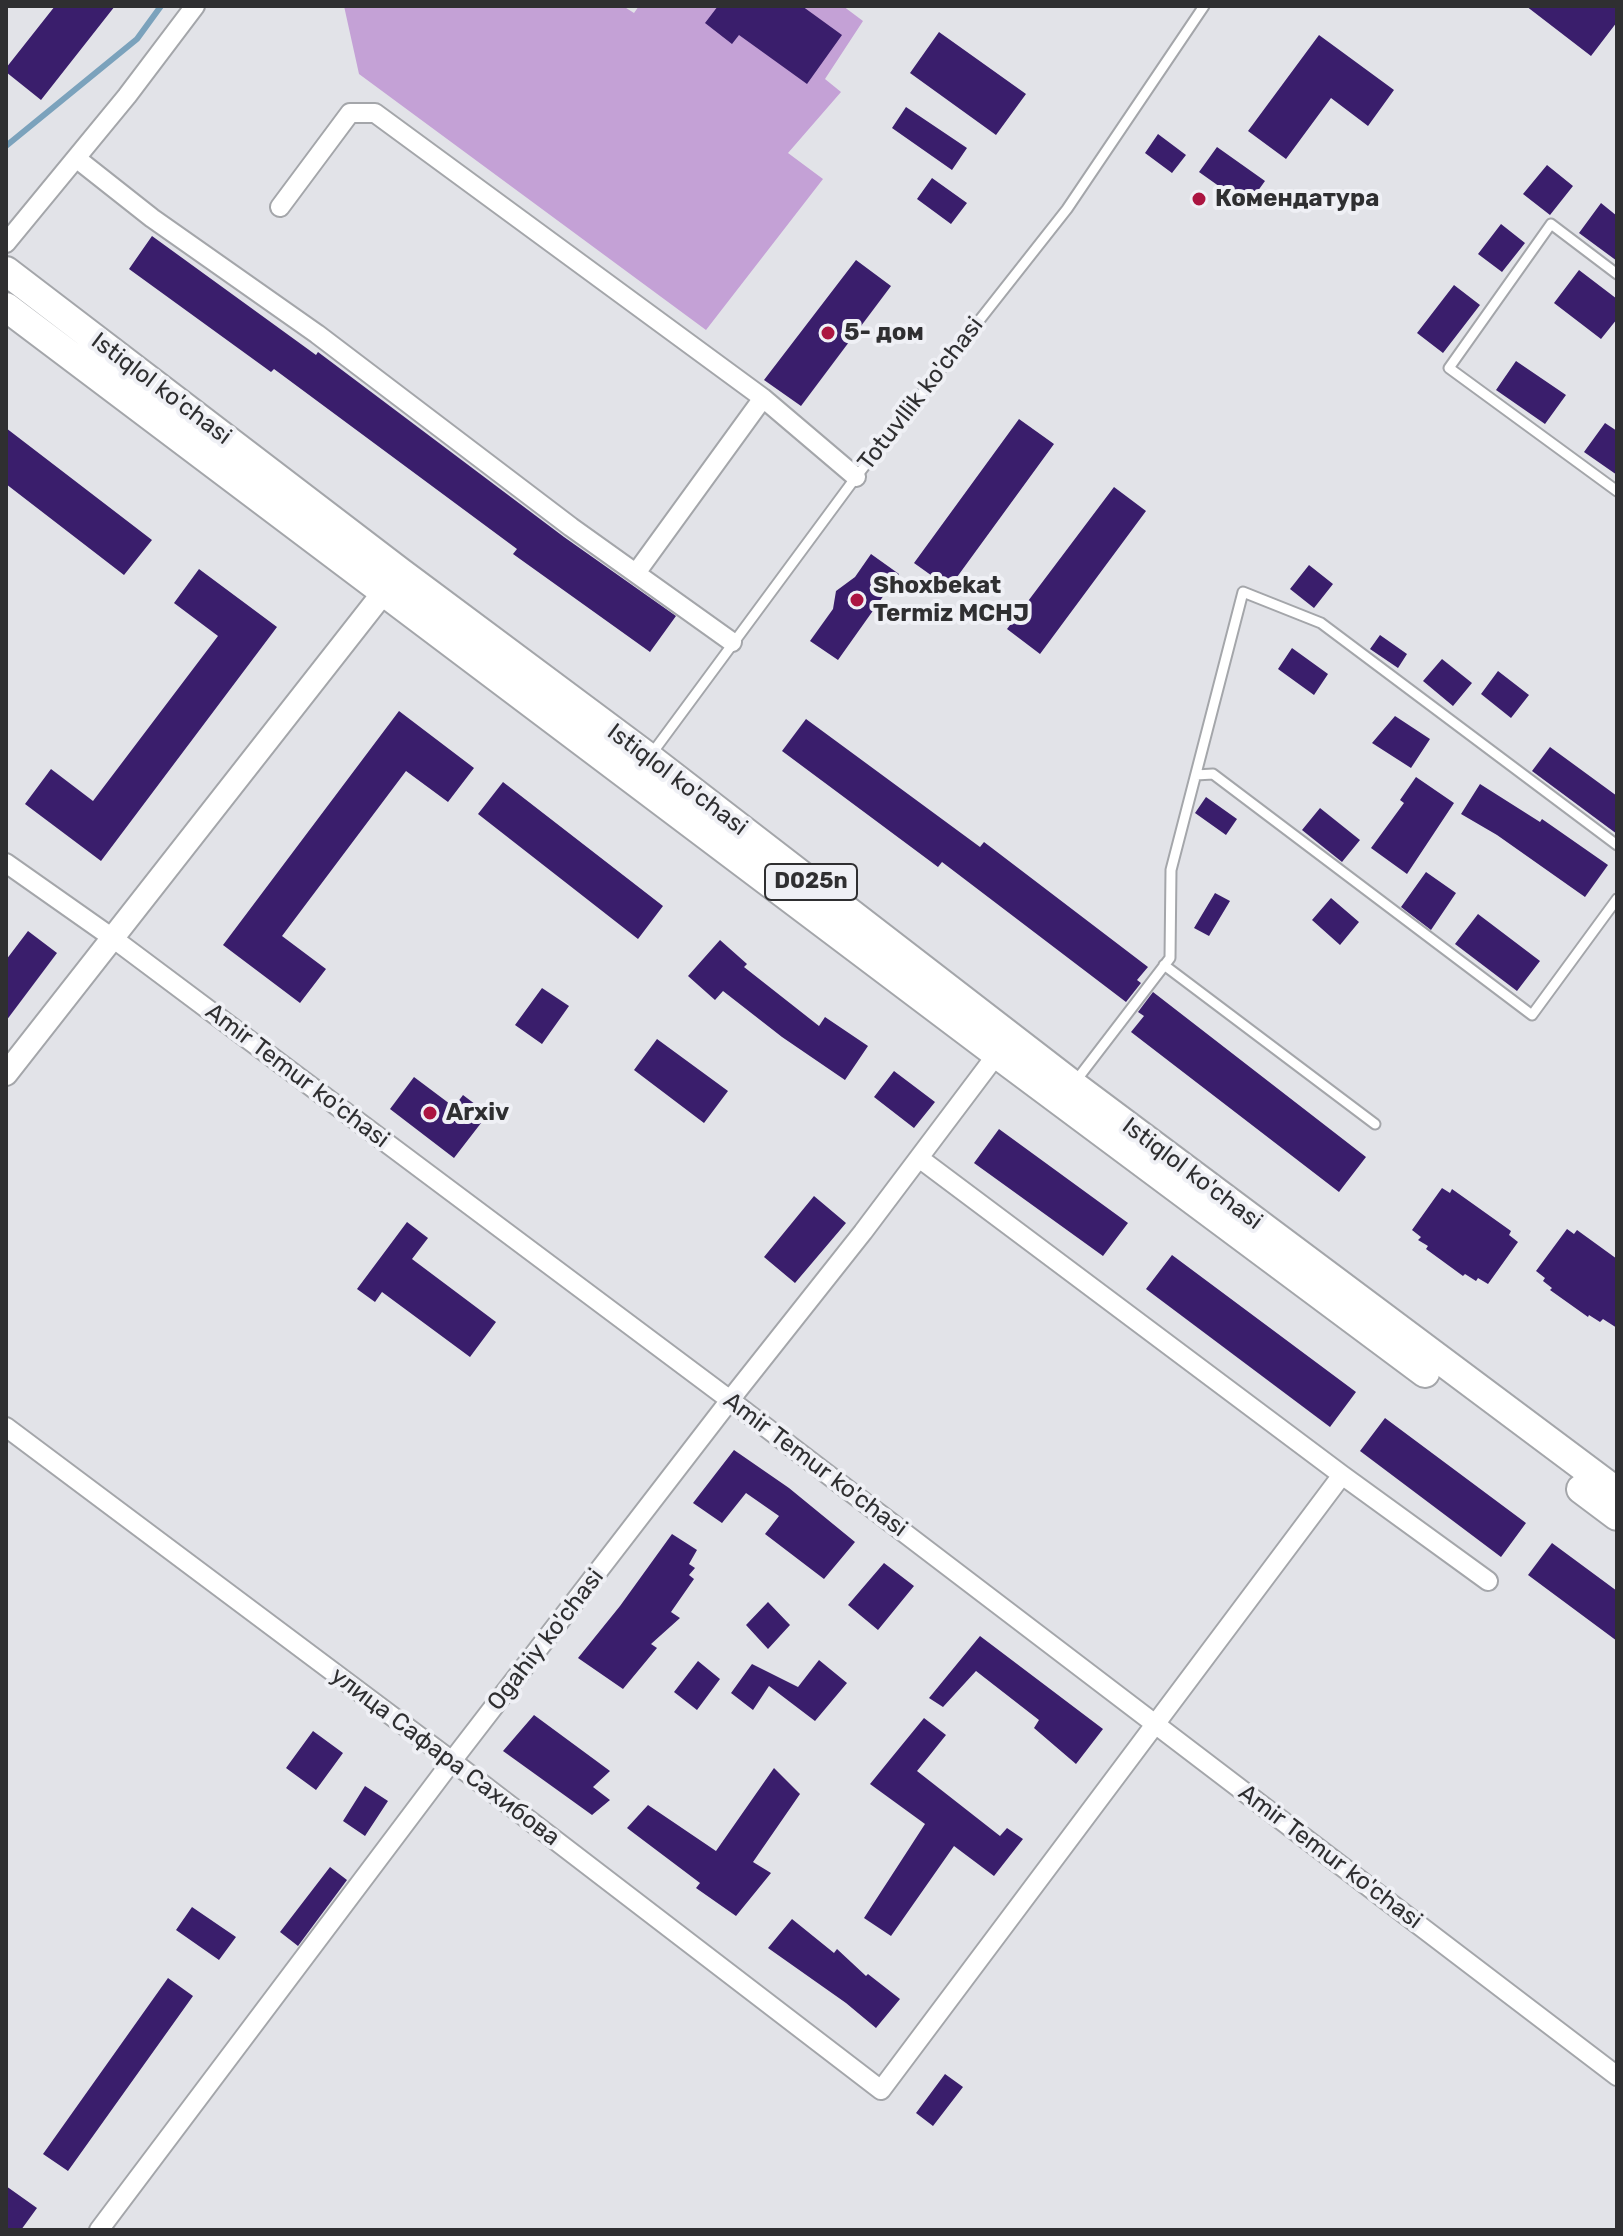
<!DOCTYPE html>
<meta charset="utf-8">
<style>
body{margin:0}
#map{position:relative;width:1623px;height:2236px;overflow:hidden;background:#e2e3e8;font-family:Rubik,sans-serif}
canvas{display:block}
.frame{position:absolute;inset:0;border:8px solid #2f2f31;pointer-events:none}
</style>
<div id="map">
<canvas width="1623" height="2236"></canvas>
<div class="frame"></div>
</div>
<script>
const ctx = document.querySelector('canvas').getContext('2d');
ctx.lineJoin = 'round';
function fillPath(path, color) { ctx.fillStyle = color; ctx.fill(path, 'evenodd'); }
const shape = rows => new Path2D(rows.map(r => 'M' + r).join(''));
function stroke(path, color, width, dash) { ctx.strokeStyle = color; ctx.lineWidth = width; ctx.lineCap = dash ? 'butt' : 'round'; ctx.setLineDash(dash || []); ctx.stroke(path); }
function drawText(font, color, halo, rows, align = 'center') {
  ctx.font = font + ' Rubik,sans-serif'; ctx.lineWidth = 8; ctx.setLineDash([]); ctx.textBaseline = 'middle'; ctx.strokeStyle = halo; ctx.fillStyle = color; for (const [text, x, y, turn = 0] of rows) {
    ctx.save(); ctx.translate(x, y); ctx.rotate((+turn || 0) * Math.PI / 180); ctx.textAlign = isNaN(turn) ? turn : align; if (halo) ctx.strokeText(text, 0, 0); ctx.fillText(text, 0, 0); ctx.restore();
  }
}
const green = shape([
 [344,6,623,6,634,13,639,6,843,6,863,21,825,79,841,92,788,153,823,179,706,330,359,74]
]);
const stream = shape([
 [6,146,137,39,161,6]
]);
const building = shape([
 [55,6,115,6,41,100,6,72,6,68],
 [718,6,802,6,842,35,807,84,739,35,732,44,705,23],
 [1526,6,1617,6,1617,22,1591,56],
 [939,32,1026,94,996,135,910,73],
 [1319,35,1394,90,1368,126,1331,98,1286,159,1248,131],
 [906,107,967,148,952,170,892,128],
 [1158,134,1186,155,1172,173,1145,153],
 [1217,147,1265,181,1247,206,1199,172],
 [1547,165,1573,186,1550,215,1523,194],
 [932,178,967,203,951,224,917,199],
 [1601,203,1617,216,1617,261,1579,233],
 [1501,224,1525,243,1502,272,1478,254],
 [152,236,316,355,318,352,564,537,676,616,650,652,513,554,517,549,274,369,271,372,129,269],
 [856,260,891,286,801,406,764,380],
 [1579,270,1617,299,1617,319,1601,339,1554,303],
 [1454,285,1480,305,1443,353,1417,333],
 [1516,361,1566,395,1545,424,1496,390],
 [1019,419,1054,444,949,588,914,563],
 [1605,423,1617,431,1617,475,1584,452],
 [6,428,152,540,124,575,6,484],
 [1114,487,1146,511,1040,654,1007,629],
 [871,554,899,574,838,660,810,641,833,609,836,591,855,577],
 [1309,565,1333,584,1314,608,1290,589],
 [199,569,277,627,101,861,25,804,51,769,93,801,218,636,174,603],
 [1380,635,1407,654,1398,668,1370,649],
 [1292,648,1328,674,1314,695,1278,669],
 [1442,659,1472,683,1453,706,1423,681],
 [1498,671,1529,695,1511,718,1481,694],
 [399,711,474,768,448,802,406,771,282,936,326,969,300,1003,223,945],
 [1395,716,1430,739,1411,768,1372,743],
 [806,719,980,847,984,842,1148,967,1137,980,1141,983,1126,1002,942,862,938,867,782,751],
 [1550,747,1617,796,1617,834,1532,771],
 [1416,777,1454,803,1407,874,1371,848,1404,803,1400,800],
 [503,782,663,906,638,939,478,814],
 [1480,784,1540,822,1542,819,1608,865,1585,897,1497,835,1461,814],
 [1206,797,1237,819,1226,835,1195,813],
 [1320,808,1360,840,1342,862,1302,830],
 [1426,872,1456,893,1431,930,1401,907],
 [1215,893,1230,901,1209,936,1194,928],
 [1331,898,1359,922,1340,945,1312,920],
 [1478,914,1540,961,1517,991,1455,944],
 [28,931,57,953,6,1021,6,960],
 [720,940,747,964,744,967,819,1026,825,1017,868,1046,845,1080,782,1037,723,991,715,1000,688,976],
 [542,988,569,1006,542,1044,515,1025],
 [1153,992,1366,1157,1339,1192,1131,1032,1144,1016,1138,1012],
 [657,1039,728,1091,704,1123,634,1070],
 [894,1071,935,1102,914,1128,874,1097],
 [414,1077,454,1107,463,1095,488,1114,454,1158,390,1109],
 [999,1129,1128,1223,1103,1256,974,1163],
 [1442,1188,1450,1193,1452,1189,1511,1231,1509,1235,1518,1242,1488,1284,1478,1278,1476,1281,1465,1274,1463,1276,1426,1249,1428,1246,1418,1240,1421,1237,1412,1230],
 [814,1196,846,1223,795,1283,764,1257],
 [407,1222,428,1238,412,1259,496,1322,470,1357,382,1292,375,1302,357,1289],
 [1567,1229,1574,1234,1577,1230,1617,1259,1617,1328,1603,1319,1600,1322,1589,1315,1588,1317,1550,1290,1552,1288,1543,1281,1545,1278,1536,1271],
 [1172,1255,1356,1392,1330,1427,1146,1289],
 [1385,1418,1526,1523,1501,1557,1360,1451],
 [734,1450,789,1488,855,1542,824,1579,765,1534,779,1516,746,1493,722,1523,693,1503],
 [672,1534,697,1550,689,1564,695,1568,689,1575,694,1579,671,1612,680,1618,651,1644,657,1648,623,1689,578,1658,620,1606],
 [1552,1543,1617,1591,1617,1641,1528,1575],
 [884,1563,914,1586,878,1630,848,1605],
 [768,1602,790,1625,768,1649,746,1625],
 [980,1636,1103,1729,1076,1764,1034,1728,1039,1720,976,1671,943,1707,929,1698],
 [819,1660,847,1683,815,1721,769,1686,753,1710,731,1693,752,1664,798,1687],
 [698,1661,720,1679,697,1710,674,1692],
 [534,1715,610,1771,593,1787,610,1800,592,1815,503,1751],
 [924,1718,946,1735,917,1771,1000,1836,1007,1828,1023,1839,994,1876,954,1846,891,1936,864,1918,925,1824,870,1784],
 [313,1731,343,1753,316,1790,286,1768],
 [774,1768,800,1794,753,1862,771,1873,736,1916,696,1888,700,1883,627,1828,648,1805,716,1851],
 [365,1786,388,1801,365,1836,343,1821],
 [330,1867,347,1880,298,1946,280,1932],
 [192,1907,236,1937,219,1960,176,1930],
 [792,1919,834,1953,837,1949,866,1976,868,1974,900,1999,876,2028,846,2003,768,1948],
 [168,1978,193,1996,68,2171,43,2154],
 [945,2074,963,2087,933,2126,916,2113],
 [6,2186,37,2208,21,2230,6,2230]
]);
const service = shape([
 [1617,274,1551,224,1449,368,1617,491],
 [650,756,856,477,1067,209,1204,6],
 [1196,775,1213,774,1532,1015,1617,899],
 [1164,965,1375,1124],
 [1075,1082,1170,958,1171,870,1243,592,1321,623,1617,845]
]);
const minor = shape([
 [76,158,152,218,317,334,571,527,732,642],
 [280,207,350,113,375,113,763,398,856,477],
 [6,243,127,96,195,6],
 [636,573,763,398],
 [6,863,114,939,730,1400,1617,2076],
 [919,1158,1342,1475,1488,1581],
 [6,1427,452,1761,881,2090,1342,1475],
 [99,2230,452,1761,730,1400,863,1232,997,1054]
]);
const tertiary = shape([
 [6,1074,394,579]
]);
const primary = shape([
 [6,271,400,572,648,757,1073,1085,1617,1492],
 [6,307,997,1054,1425,1373],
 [1581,1489,1617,1516]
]);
const markers = [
 [1199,199,8,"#ab1541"],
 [828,333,8,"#ab1541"],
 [857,600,8,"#ab1541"],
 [430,1113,8,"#ab1541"]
];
const shields = [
 [811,882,92]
];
const shieldNames = [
 ["D025n",811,882]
];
const poiNames = [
 ["Комендатура",1215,199],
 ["5- дом",844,333],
 ["Shoxbekat",873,586],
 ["Termiz MCHJ",873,614],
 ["Arxiv",446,1113]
];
const streetNames = [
 ["Istiqlol ko'chasi",161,389,37],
 ["Totuvllik ko'chasi",921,394,-52],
 ["Istiqlol ko'chasi",677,780,37],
 ["Amir Temur ko'chasi",297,1076,37],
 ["Istiqlol ko'chasi",1192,1174,37],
 ["Amir Temur ko'chasi",815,1465,37],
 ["Ogahiy ko'chasi",546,1640,-52],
 ["улица Сафара Сахибова",445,1757,37],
 ["Amir Temur ko'chasi",1330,1857,37]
];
fillPath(green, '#c4a1d6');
stroke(stream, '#7ba2bc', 6);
fillPath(building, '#3a1e6c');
stroke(service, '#a4a6aa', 13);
stroke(minor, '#a4a6aa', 22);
stroke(tertiary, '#a4a6aa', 26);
stroke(primary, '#a4a6aa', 32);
stroke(service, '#fff', 9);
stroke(minor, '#fff', 18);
stroke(tertiary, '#fff', 22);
stroke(primary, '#fff', 28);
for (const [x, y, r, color] of markers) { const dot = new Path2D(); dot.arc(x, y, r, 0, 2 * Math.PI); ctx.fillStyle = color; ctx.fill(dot); stroke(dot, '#eff0f5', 3); }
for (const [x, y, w] of shields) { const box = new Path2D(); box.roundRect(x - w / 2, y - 18, w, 36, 6); ctx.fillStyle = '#eff0f5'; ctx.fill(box); stroke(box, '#2f2f31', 2); }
drawText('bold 22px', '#2f2f31', null, shieldNames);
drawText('bold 24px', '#2f2f31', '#eff0f5', poiNames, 'left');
drawText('24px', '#2f2f31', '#eff0f5', streetNames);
</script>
